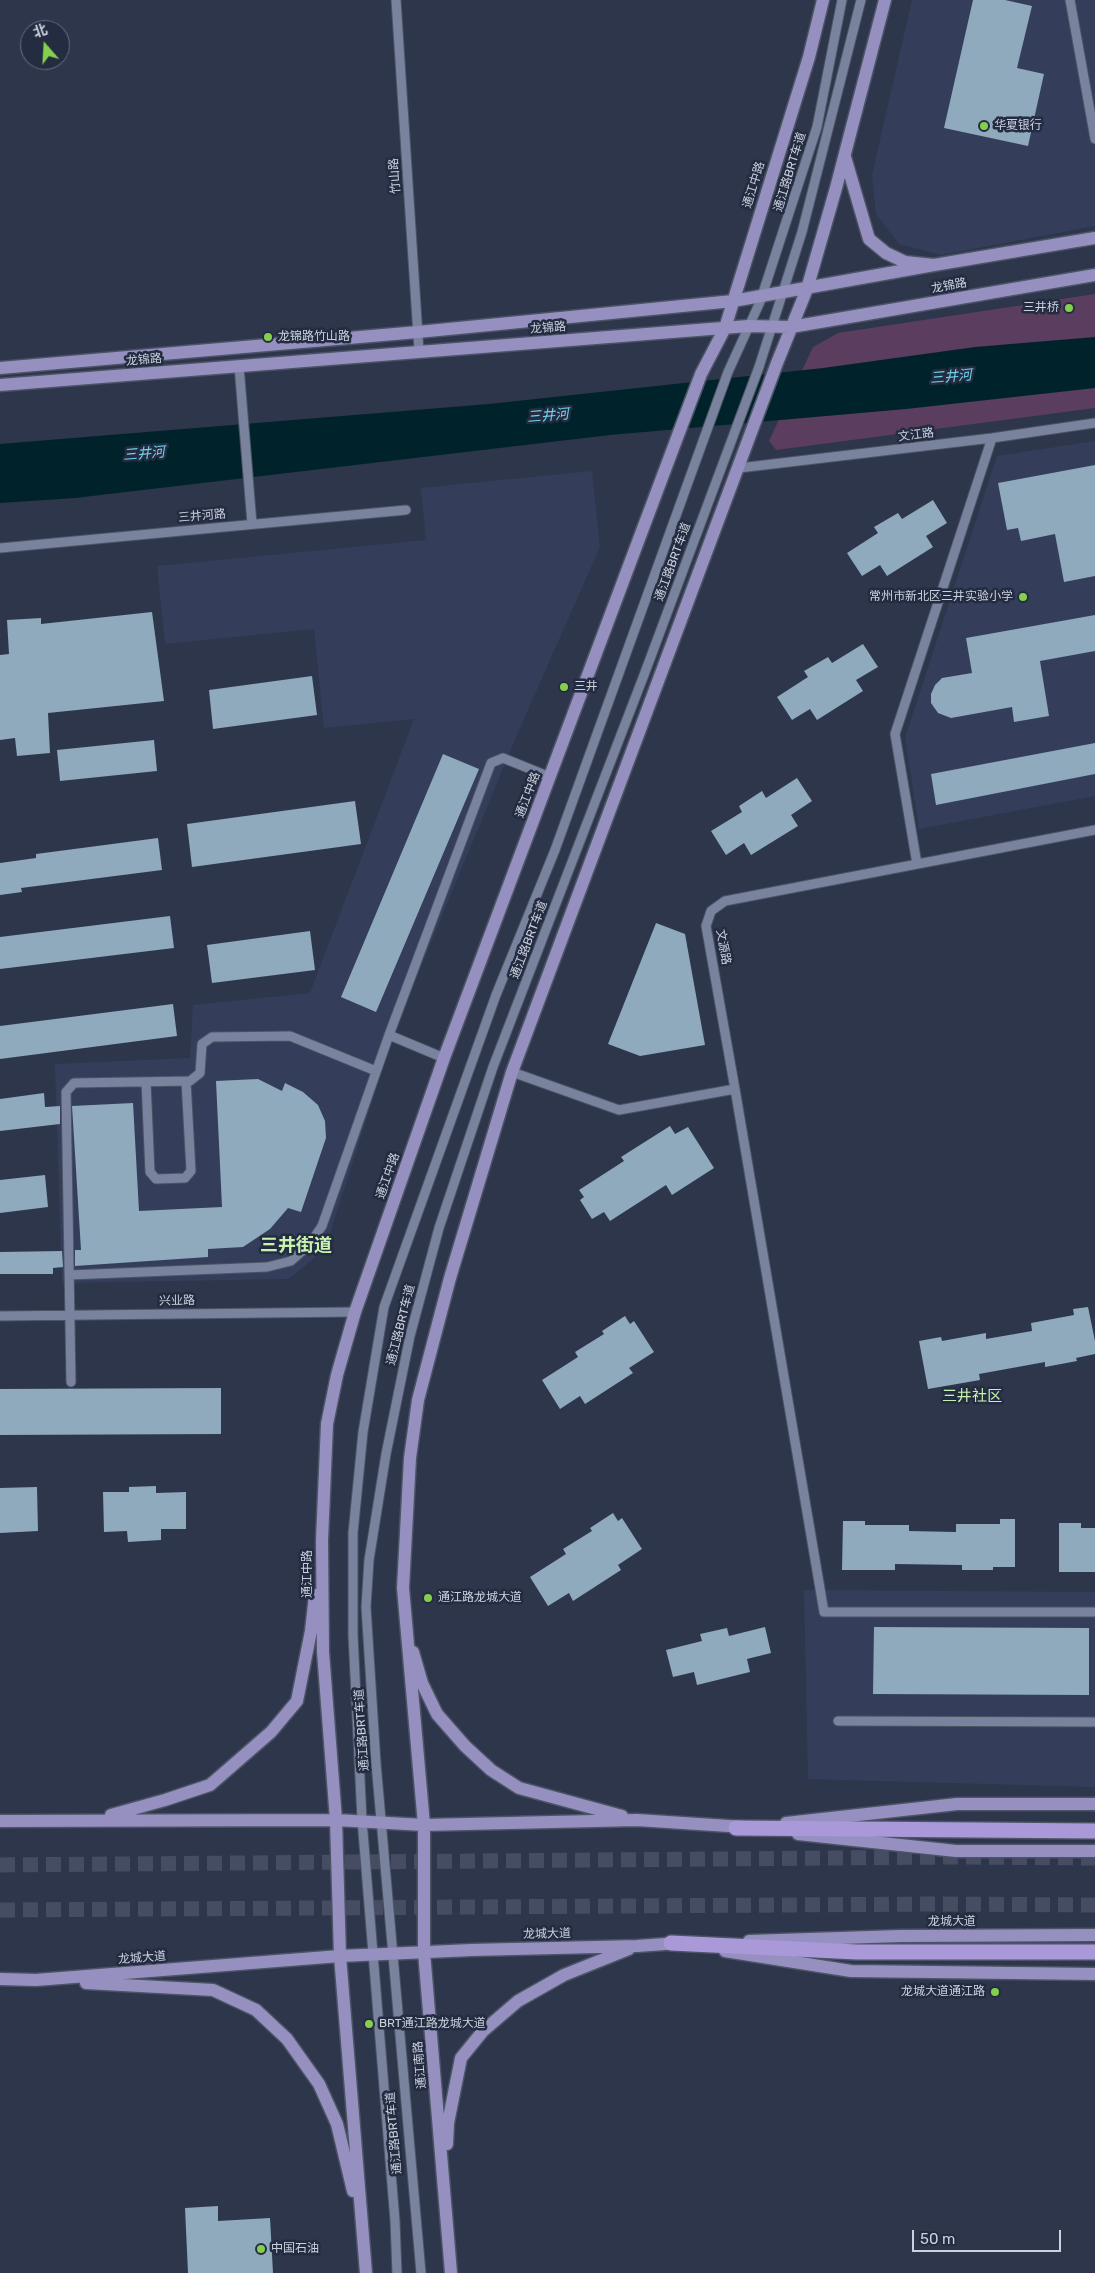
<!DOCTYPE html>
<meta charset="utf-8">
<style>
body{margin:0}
#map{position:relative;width:1095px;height:2273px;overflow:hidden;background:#2e364c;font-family:Rubik,"Noto Sans SC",sans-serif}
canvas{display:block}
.north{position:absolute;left:20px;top:20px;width:50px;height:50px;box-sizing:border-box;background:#242c41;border:1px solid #676e80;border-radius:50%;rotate:341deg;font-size:14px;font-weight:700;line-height:20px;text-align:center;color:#cbd1df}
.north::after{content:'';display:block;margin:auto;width:18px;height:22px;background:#84d04e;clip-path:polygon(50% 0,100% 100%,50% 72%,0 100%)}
.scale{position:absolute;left:912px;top:2230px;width:149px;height:22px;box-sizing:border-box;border:2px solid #cbd1df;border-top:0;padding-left:6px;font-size:15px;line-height:18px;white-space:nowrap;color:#cbd1df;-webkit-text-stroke:4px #242c41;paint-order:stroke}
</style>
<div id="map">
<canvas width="1095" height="2273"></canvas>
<div class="north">北</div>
<div class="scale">50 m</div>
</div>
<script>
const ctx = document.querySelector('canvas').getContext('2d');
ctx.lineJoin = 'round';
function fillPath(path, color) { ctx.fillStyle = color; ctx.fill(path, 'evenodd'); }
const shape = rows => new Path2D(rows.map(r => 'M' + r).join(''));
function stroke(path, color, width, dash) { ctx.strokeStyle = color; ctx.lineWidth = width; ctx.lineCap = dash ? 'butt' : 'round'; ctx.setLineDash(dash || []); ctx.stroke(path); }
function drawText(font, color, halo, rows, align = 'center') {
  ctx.font = font + ' Rubik,"Noto Sans SC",sans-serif'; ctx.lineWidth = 5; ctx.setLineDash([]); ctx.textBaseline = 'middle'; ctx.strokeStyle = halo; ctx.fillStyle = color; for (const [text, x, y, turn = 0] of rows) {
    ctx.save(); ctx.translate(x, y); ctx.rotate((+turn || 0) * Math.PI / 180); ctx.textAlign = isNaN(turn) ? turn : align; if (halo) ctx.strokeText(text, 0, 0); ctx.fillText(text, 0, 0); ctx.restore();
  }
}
const built = shape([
 [912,0,1095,0,1095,226,941,255,899,244,876,214,872,175],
 [1095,441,1095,796,919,829,905,738,997,456],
 [592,471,600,547,516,737,396,1027,325,1249,289,1279,62,1283,55,1064,190,1058,193,1005,310,993,414,719,324,728,314,629,165,644,157,566,426,540,421,488],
 [804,1590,1095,1592,1095,1787,808,1779]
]);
const green = shape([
 [1095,294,1095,408,776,450,769,441,813,347,838,333]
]);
const water = shape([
 [1095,337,1095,388,906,409,610,435,75,498,0,503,0,444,489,404,823,368,975,347]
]);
const building = shape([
 [973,0,1005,0,1032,6,1017,68,1044,74,1028,146,944,128],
 [1095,465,1095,576,1064,582,1055,534,1021,541,1018,528,1007,530,998,483],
 [933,500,947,523,926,536,933,547,887,576,880,565,862,576,847,553,878,533,874,527,898,513,902,519],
 [152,612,164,701,48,713,50,753,17,756,15,738,0,740,0,655,9,654,7,620,41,618,41,624],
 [1095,615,1095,651,1040,661,1049,716,1014,722,1012,707,951,718,938,713,931,703,931,694,935,685,942,678,972,673,966,638],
 [863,644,878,667,856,680,863,691,817,720,810,709,792,720,777,697,808,677,804,671,828,657,832,663],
 [312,676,317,715,213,729,209,690],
 [154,740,157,771,60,781,57,750],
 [1095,743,1095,774,936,805,931,774],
 [443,754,479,769,376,1012,341,997],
 [797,778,812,801,791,815,798,826,751,855,744,843,726,855,711,831,742,812,739,806,762,791,766,798],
 [355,801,361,844,192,867,187,824],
 [158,838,162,870,21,888,22,892,0,895,0,863,36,858,36,854],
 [170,916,174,948,0,969,0,937],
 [656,923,685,934,705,1045,640,1056,608,1044],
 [310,931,315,970,212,983,207,945],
 [173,1004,177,1036,0,1059,0,1026],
 [258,1079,282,1091,285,1083,303,1092,318,1105,325,1121,326,1138,301,1212,288,1208,270,1229,243,1247,208,1249,208,1257,75,1266,75,1250,81,1250,72,1106,133,1103,139,1211,222,1207,216,1081],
 [44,1093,45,1107,60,1106,60,1124,0,1131,0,1099],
 [670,1126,675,1134,688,1127,714,1168,672,1195,666,1185,610,1221,604,1212,592,1219,580,1200,584,1197,579,1190,624,1161,621,1157],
 [45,1175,48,1207,0,1213,0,1180],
 [62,1251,63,1267,53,1268,53,1274,0,1274,0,1252],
 [1088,1307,1095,1341,1095,1354,1076,1358,1077,1361,1045,1367,1045,1362,979,1374,980,1380,928,1389,919,1341,941,1337,942,1341,986,1333,986,1339,1032,1331,1031,1323,1074,1315,1073,1309],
 [625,1316,630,1324,634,1321,654,1352,629,1368,633,1373,585,1404,580,1396,560,1409,542,1380,578,1357,575,1352,604,1334,602,1331],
 [221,1388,221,1434,0,1435,0,1389],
 [156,1486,156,1493,186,1492,186,1529,161,1529,161,1540,128,1542,127,1531,104,1532,103,1492,129,1492,129,1487],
 [37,1487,38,1531,0,1533,0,1488],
 [613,1513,618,1521,622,1518,642,1549,618,1565,621,1570,573,1601,569,1593,548,1606,530,1577,566,1554,563,1549,592,1531,590,1528],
 [1000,1519,1015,1519,1015,1567,993,1567,993,1570,962,1570,962,1565,895,1564,895,1570,842,1570,843,1521,865,1521,865,1525,909,1525,909,1531,956,1532,956,1524,1000,1524],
 [1059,1523,1081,1523,1081,1528,1095,1528,1095,1572,1059,1572],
 [765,1627,771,1653,747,1659,750,1672,697,1685,694,1672,673,1677,666,1650,702,1641,700,1634,727,1628,729,1636],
 [874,1627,1089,1628,1089,1695,873,1694],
 [218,2206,218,2221,270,2218,273,2273,188,2273,185,2208]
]);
const highwayTunnel = shape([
 [0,1865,954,1857,1095,1858],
 [0,1910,935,1904,1095,1905]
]);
const minor = shape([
 [396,0,419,351],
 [1070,0,1095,139],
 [239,366,252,524],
 [739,468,992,438,1095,423],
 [0,548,406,510],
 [917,864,895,734,992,438],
 [389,1035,444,1058],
 [512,1072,619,1110,735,1089,706,926,711,911,725,901,1095,830],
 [146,1082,150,1172,156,1179,185,1178,191,1171,186,1081],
 [735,1089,824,1612,1095,1612],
 [69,1275,267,1267,291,1261,309,1245,322,1226,389,1035,491,763,503,758,550,777],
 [0,1316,355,1312],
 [71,1382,66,1092,74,1083,190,1081,200,1073,202,1044,212,1037,290,1036,376,1071],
 [838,1721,1095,1722],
 [397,2273,395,2221,362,1820,353,1635,353,1533,363,1432,384,1307,496,995,555,850,728,372,760,302,817,127,842,0],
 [421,2273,376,1763,366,1607,369,1560,386,1454,410,1336,439,1228,493,1067,644,675,759,367,802,232,861,0]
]);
const major = shape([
 [845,157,869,239,886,253,905,262,934,265,1095,238],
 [0,368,418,332,733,301,934,265],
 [0,385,748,326,791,327,1095,275],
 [413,1652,422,1683,437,1714,465,1746,491,1770,519,1788,622,1816],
 [111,1815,165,1800,210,1785,271,1732,297,1701,311,1631,315,1595],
 [0,1821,336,1820,424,1825,637,1820,744,1827],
 [786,1823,957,1804,1095,1804],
 [798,1834,956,1851,1095,1851],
 [749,1941,901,1936,1095,1935],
 [725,1951,851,1971,1095,1974],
 [0,1979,36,1980,340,1956,472,1950,637,1946,679,1943],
 [86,1983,213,1990,256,2010,287,2039,319,2084,337,2124,353,2191],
 [447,2144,448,2123,461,2058,483,2031,518,2001,564,1975,629,1949],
 [366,2273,340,1956,336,1820,323,1652,322,1540,327,1424,337,1375,355,1312,444,1058,701,374,725,328,809,57,823,0],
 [451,2273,424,1952,424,1825,403,1588,410,1458,418,1400,450,1278,512,1072,777,363,807,289,836,188,885,0]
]);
const highway = shape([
 [736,1828,1095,1831],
 [671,1943,857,1952,1095,1952]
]);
const markers = [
 [984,126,5,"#84d04e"],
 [1069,308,5,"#84d04e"],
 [268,337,5,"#84d04e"],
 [1023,597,5,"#84d04e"],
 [564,687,5,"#84d04e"],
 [428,1598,5,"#84d04e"],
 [995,1992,5,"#84d04e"],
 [369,2024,5,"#84d04e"],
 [261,2249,5,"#84d04e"]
];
const poiNames = [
 ["华夏银行",994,126],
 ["三井桥",1059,308,"right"],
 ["龙锦路竹山路",278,337],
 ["常州市新北区三井实验小学",1013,597,"right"],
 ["三井",574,687],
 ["通江路龙城大道",438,1598],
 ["龙城大道通江路",985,1992,"right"],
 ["BRT通江路龙城大道",379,2024],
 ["中国石油",271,2249]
];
const streetNames = [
 ["通江路BRT车道",790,172,-73],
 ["竹山路",395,176,-94],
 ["通江中路",754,185,-73],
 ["龙锦路",949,286,-10],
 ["龙锦路",548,328,-4],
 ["龙锦路",144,360,-5],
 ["文江路",916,435,-7],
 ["三井河路",202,516,-5],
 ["通江路BRT车道",673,562,-70],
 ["通江中路",528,795,-69],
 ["通江路BRT车道",529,940,-69],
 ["文源路",723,947,80],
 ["通江中路",388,1176,-71],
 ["兴业路",177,1301,-1],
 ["通江路BRT车道",401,1325,-76],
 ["通江中路",308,1574,-90],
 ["通江路BRT车道",362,1730,-94],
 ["龙城大道",952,1922],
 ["龙城大道",547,1934,-1],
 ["龙城大道",142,1958,-4],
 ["通江南路",420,2065,-95],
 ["通江路BRT车道",394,2133,-95]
];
const waterNames = [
 ["三井河",951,377,-5],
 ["三井河",548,416,-5],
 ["三井河",144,454,-5]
];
const quarterNames = [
 ["三井社区",972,1397]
];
const districtNames = [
 ["三井街道",296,1246]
];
fillPath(built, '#343e5a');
fillPath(green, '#5b3d60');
fillPath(water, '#00222a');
fillPath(building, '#8fa9bd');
stroke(highwayTunnel, '#464d62', 15, [15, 8]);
stroke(minor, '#4c5365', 11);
stroke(major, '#4c5365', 15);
stroke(highway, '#4c5365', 18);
stroke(minor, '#79839d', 9);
stroke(major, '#9690c1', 12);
stroke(highway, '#a999d9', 15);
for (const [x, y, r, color] of markers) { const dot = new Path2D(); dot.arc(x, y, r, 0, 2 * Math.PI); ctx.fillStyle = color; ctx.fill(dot); stroke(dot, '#242c41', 2); }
drawText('12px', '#cbd1df', '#242c41', poiNames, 'left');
drawText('12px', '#cbd1df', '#242c41', streetNames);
drawText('italic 14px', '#6ed4ec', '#242c41', waterNames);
drawText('15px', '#c8f3af', '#242c41', quarterNames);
drawText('bold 18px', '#c8f3af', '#242c41', districtNames);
</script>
